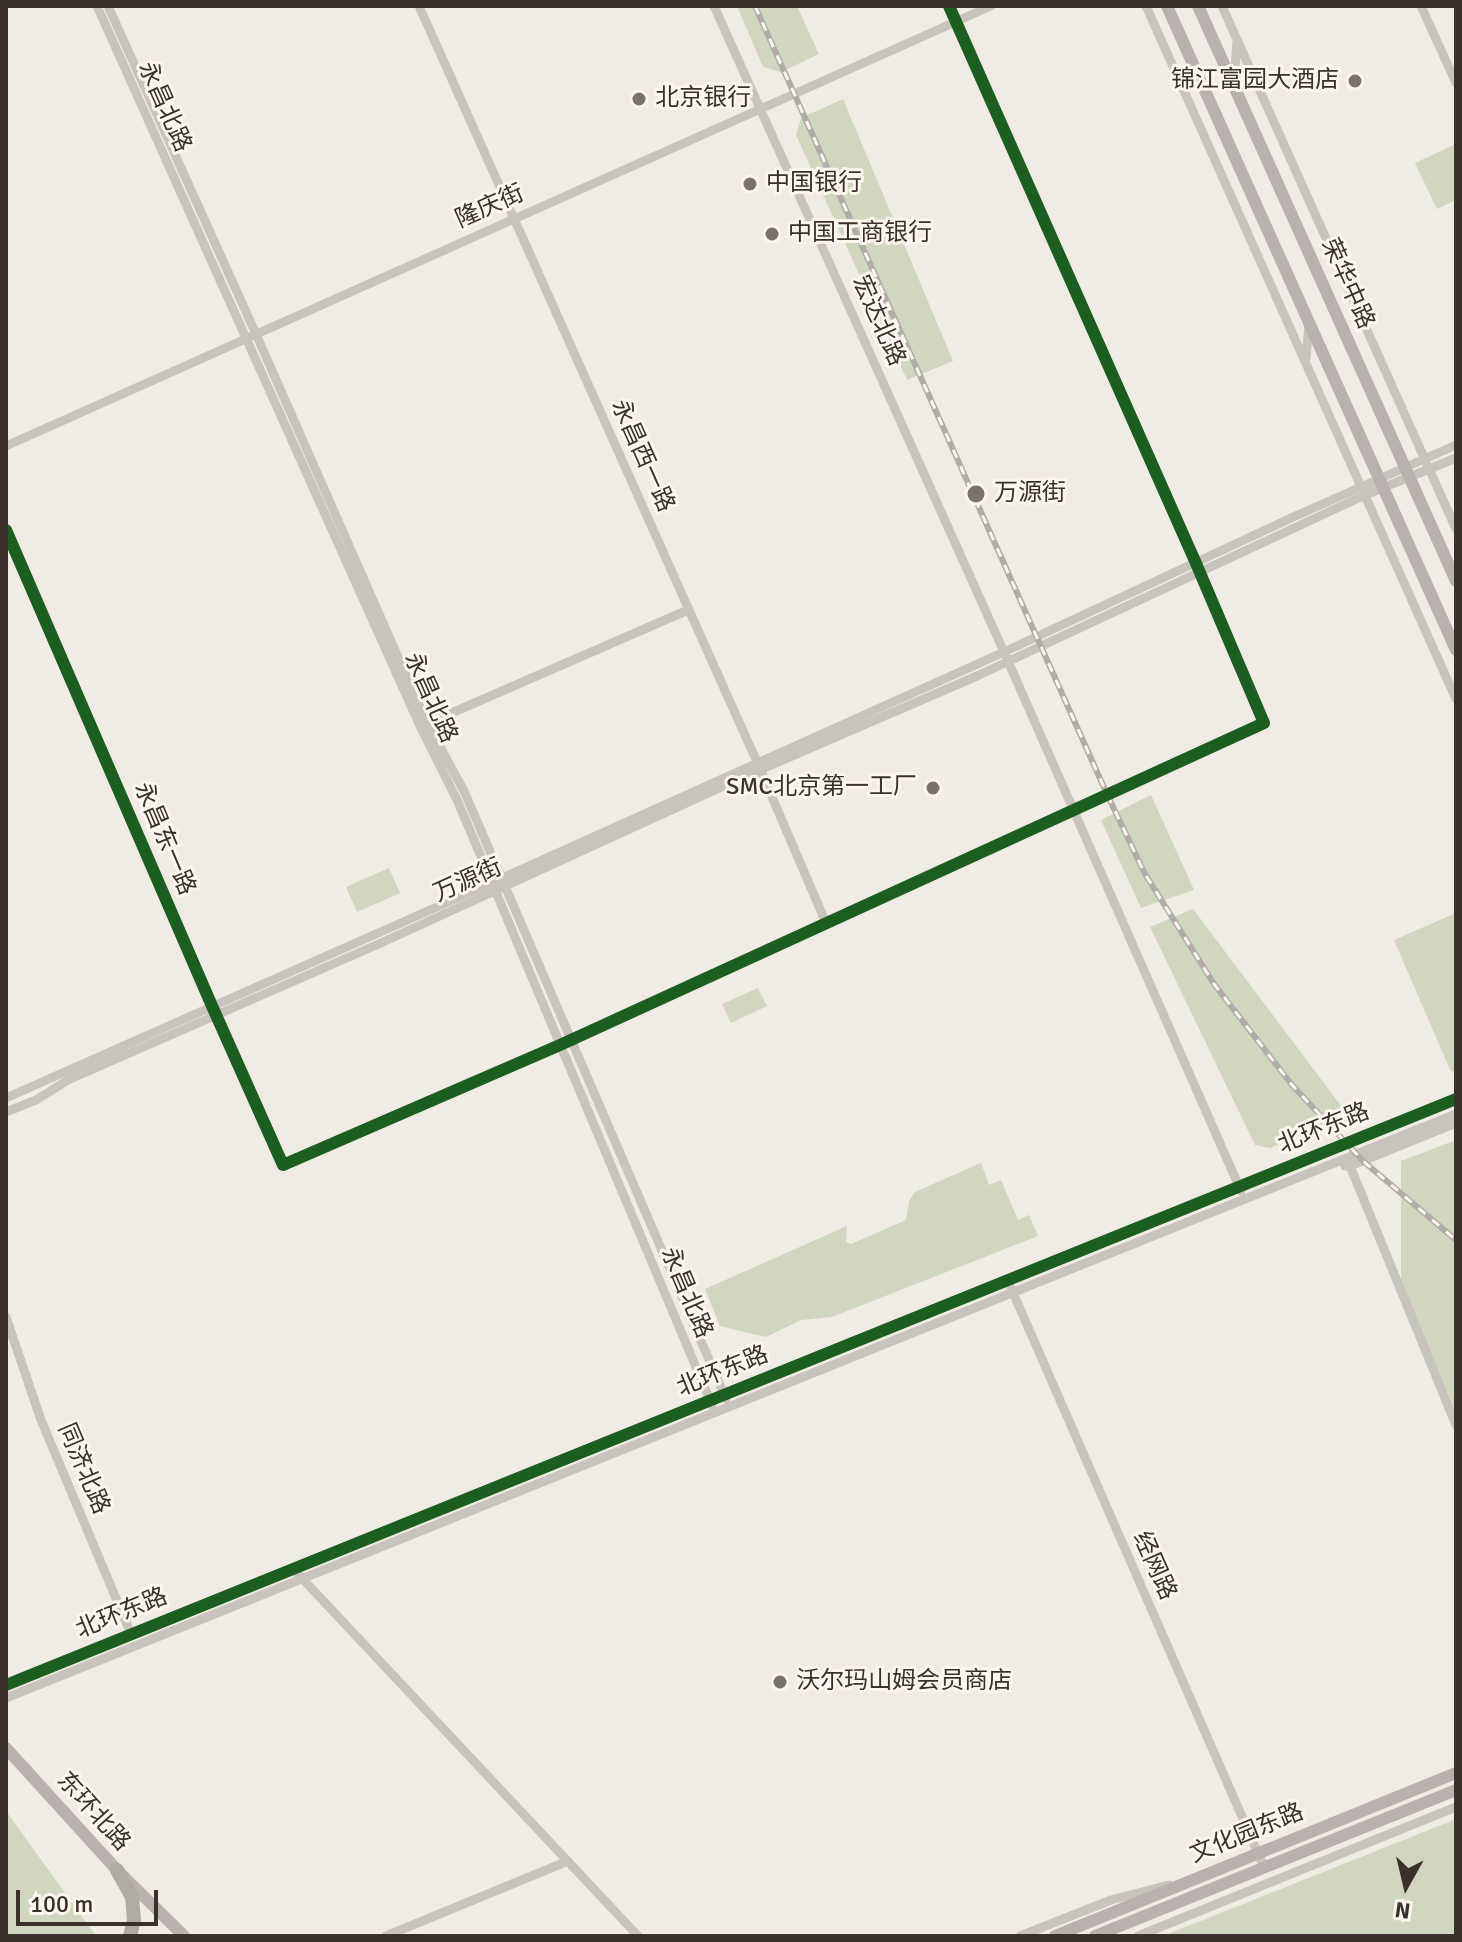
<!DOCTYPE html>
<meta charset="utf-8">
<style>
body{margin:0}
#map{position:relative;width:1462px;height:1942px;overflow:hidden;background:#f0ebe5;font-family:Signika,sans-serif}
canvas{display:block}
.frame{position:absolute;inset:0;border:8px solid #3b302b;pointer-events:none}
.north{position:absolute;left:1366px;top:1846px;width:80px;height:80px;-webkit-text-stroke:6px #fbf5ee;paint-order:stroke;rotate:188deg;font-size:22px;font-weight:700;line-height:32px;text-align:center;color:#3b302b}
.north::after{content:'';display:block;margin:auto;width:28px;height:36px;background:#3b302b;clip-path:polygon(50% 0,100% 100%,50% 72%,0 100%)}
.scale{position:absolute;left:16px;top:1890px;width:142px;height:36px;box-sizing:border-box;border:4px solid #3b302b;border-top:0;padding-left:10px;font-size:24px;line-height:28px;white-space:nowrap;color:#3b302b;-webkit-text-stroke:6px #fbf5ee;paint-order:stroke}
</style>
<div id="map">
<canvas width="1462" height="1942"></canvas>
<div class="frame"></div>
<div class="north">N</div>
<div class="scale">100 m</div>
</div>
<script>
const ctx = document.querySelector('canvas').getContext('2d');
ctx.lineJoin = 'round';
function fillPath(path, color) { ctx.fillStyle = color; ctx.fill(path, 'evenodd'); }
const shape = rows => new Path2D(rows.map(r => 'M' + r).join(''));
function stroke(path, color, width, dash) { ctx.strokeStyle = color; ctx.lineWidth = width; ctx.lineCap = dash ? 'butt' : 'round'; ctx.setLineDash(dash || []); ctx.stroke(path); }
function drawText(font, color, halo, rows, align = 'center') {
  ctx.font = font + ' Signika,"Noto Sans SC",sans-serif'; ctx.lineWidth = 6; ctx.setLineDash([]); ctx.textBaseline = 'middle'; ctx.strokeStyle = halo; ctx.fillStyle = color; for (const [text, x, y, turn = 0] of rows) {
    ctx.save(); ctx.translate(x, y); ctx.rotate((+turn || 0) * Math.PI / 180); ctx.textAlign = isNaN(turn) ? turn : align; if (halo) ctx.strokeText(text, 0, 0); ctx.fillText(text, 0, 0); ctx.restore();
  }
}
const green = shape([
 [737,6,797,6,819,54,781,72,763,67],
 [843,99,953,361,907,380,796,135,801,118],
 [1456,144,1456,200,1437,209,1415,163],
 [1151,795,1194,890,1141,908,1101,820],
 [389,868,400,893,357,912,346,887],
 [1193,909,1348,1115,1270,1148,1255,1145,1150,927],
 [1456,913,1456,1070,1451,1072,1394,940],
 [758,988,767,1006,731,1023,722,1004],
 [1456,1140,1456,1411,1401,1287,1401,1161],
 [981,1163,989,1185,1001,1180,1018,1220,1029,1215,1038,1236,832,1317,801,1320,766,1337,720,1326,705,1289,847,1226,846,1242,851,1244,906,1220,909,1201,915,1192],
 [6,1811,96,1936,6,1936],
 [1456,1819,1456,1936,1163,1936]
]);
const minor = shape([
 [97,6,420,726,458,802,712,1405],
 [108,6,256,334,427,723,464,791,726,1399],
 [419,6,757,762,826,923],
 [714,6,1004,652,1241,1191],
 [1146,6,1456,699],
 [1222,6,1456,529],
 [1421,6,1456,83],
 [1234,83,1237,41],
 [1306,358,1309,324],
 [6,446,991,6],
 [6,530,212,1006,283,1165,560,1045,1264,723,1195,561,949,6],
 [424,725,688,610],
 [6,1098,500,879,1004,652,1291,518,1456,445],
 [6,1112,36,1100,68,1080,381,943,739,779,977,676,1365,495,1456,458],
 [1345,1166,1350,1166,1456,1123],
 [1350,1166,1456,1425],
 [1011,1288,1264,1867],
 [6,1317,41,1420,131,1634],
 [298,1574,638,1936],
 [6,1685,1456,1099],
 [6,1698,1456,1114],
 [386,1936,568,1861],
 [1020,1936,1111,1900,1169,1885],
 [1138,1936,1456,1807]
]);
const major = shape([
 [1167,6,1456,650],
 [1198,6,1456,581],
 [6,1748,117,1870,184,1936],
 [1055,1936,1456,1773],
 [1095,1936,1456,1790]
]);
const highway = shape([
 [117,1870,132,1897,134,1920,130,1936]
]);
const rail = shape([
 [755,6,1106,792,1145,874,1214,984,1292,1085,1363,1161,1456,1240]
]);
const cycleway = shape([
 [6,530,212,1006,283,1165,560,1045,1264,723,1195,561,949,6],
 [6,1685,1456,1099]
]);
const markers = [
 [1355,81,8,"#7a716c"],
 [639,99,8,"#7a716c"],
 [750,184,8,"#7a716c"],
 [772,234,8,"#7a716c"],
 [976,494,10,"#7a716c"],
 [933,788,8,"#7a716c"],
 [780,1682,8,"#7a716c"]
];
const poiNames = [
 ["锦江富园大酒店",1339,81,"right"],
 ["北京银行",655,99],
 ["中国银行",766,184],
 ["中国工商银行",788,234],
 ["万源街",994,494],
 ["SMC北京第一工厂",917,788,"right"],
 ["沃尔玛山姆会员商店",796,1682]
];
const streetNames = [
 ["永昌北路",164,107,66],
 ["隆庆街",490,207,-24],
 ["荣华中路",1347,284,66],
 ["宏达北路",878,321,66],
 ["永昌西一路",642,456,66],
 ["永昌北路",430,698,66],
 ["永昌东一路",164,839,67],
 ["万源街",468,881,-24],
 ["北环东路",1324,1129,-22],
 ["永昌北路",686,1293,67],
 ["北环东路",723,1372,-22],
 ["同济北路",83,1469,67],
 ["经网路",1154,1566,66],
 ["北环东路",122,1614,-22],
 ["东环北路",93,1812,48],
 ["文化园东路",1247,1834,-22]
];
fillPath(green, '#d1d6bf');
stroke(minor, '#c9c3be', 9);
stroke(major, '#b8b1ad', 12);
stroke(highway, '#afaaa4', 14);
stroke(rail, '#b1aca8', 6);
stroke(rail, '#fbf5ee', 3, [9]);
stroke(cycleway, '#1b5e20', 12);
for (const [x, y, r, color] of markers) { const dot = new Path2D(); dot.arc(x, y, r, 0, 2 * Math.PI); ctx.fillStyle = color; ctx.fill(dot); stroke(dot, '#fbf5ee', 3); }
drawText('24px', '#3b302b', '#fbf5ee', poiNames, 'left');
drawText('24px', '#3b302b', '#fbf5ee', streetNames);
</script>
